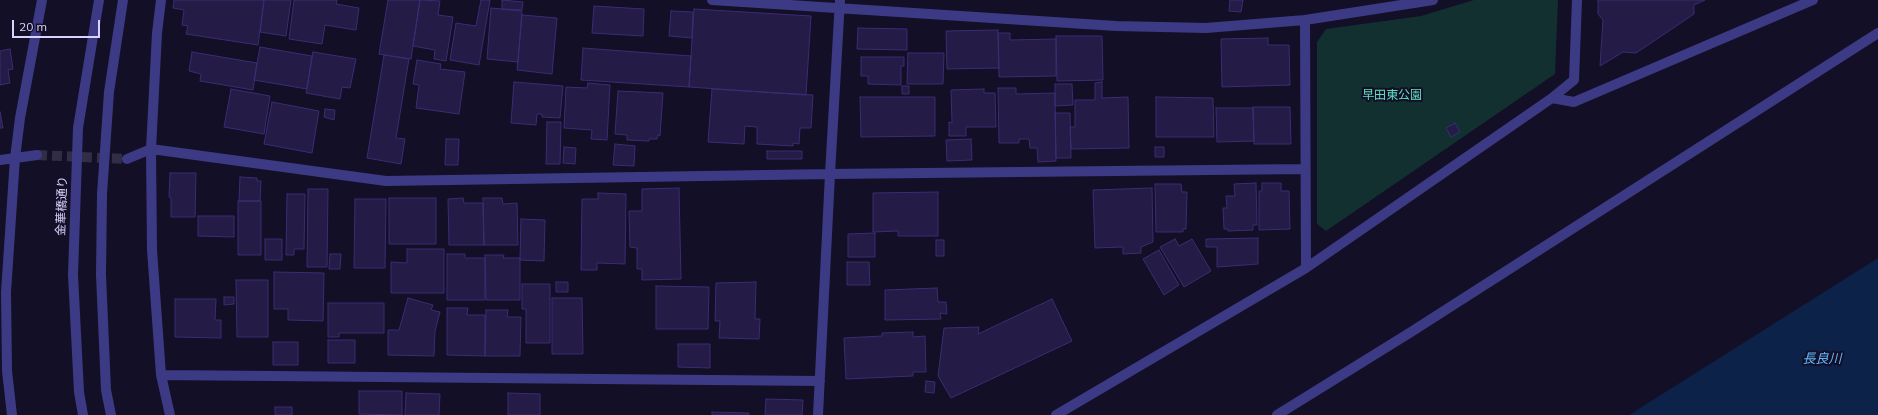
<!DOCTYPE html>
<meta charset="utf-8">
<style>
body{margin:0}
#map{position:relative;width:1878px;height:415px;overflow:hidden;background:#130f26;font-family:Mulish,sans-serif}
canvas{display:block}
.scale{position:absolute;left:12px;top:20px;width:88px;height:18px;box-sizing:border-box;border:2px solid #d9d4ff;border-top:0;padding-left:5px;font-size:12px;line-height:14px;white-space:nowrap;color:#d9d4ff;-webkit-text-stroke:3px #130f26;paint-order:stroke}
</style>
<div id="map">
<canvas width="1878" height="415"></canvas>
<div class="scale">20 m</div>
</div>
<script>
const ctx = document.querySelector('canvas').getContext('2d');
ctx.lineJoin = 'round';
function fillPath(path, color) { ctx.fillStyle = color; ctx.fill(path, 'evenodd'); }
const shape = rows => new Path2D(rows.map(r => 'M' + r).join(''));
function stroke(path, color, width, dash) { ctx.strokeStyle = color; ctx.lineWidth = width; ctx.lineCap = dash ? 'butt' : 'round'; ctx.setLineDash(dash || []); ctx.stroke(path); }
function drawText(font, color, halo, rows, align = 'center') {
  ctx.font = font + ' Mulish,"Noto Sans JP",sans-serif'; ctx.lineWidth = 4; ctx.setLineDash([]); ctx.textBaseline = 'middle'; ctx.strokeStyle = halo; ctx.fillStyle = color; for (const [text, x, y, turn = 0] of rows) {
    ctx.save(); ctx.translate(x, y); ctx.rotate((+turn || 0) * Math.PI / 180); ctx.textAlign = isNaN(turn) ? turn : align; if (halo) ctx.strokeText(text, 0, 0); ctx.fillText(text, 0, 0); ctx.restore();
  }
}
const green = shape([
 [1474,0,1558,0,1555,74,1326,231,1317,224,1317,42,1326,29,1421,16]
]);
const water = shape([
 [1878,258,1878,415,1629,415]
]);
const building = shape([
 [174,0,264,0,258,45,186,34,188,26,182,25,184,10,173,8,174,0],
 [264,0,291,0,286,36,260,32,264,0],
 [294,0,337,0,336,4,359,8,356,30,325,25,322,44,289,39,294,0],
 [388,0,420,0,411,59,379,54,388,0],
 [420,0,440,1,438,15,453,17,446,61,434,59,435,50,413,46,420,0],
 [481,0,490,0,479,65,450,60,456,23,476,26,481,0],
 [502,0,523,2,522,10,502,9,502,0],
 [1230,0,1243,0,1241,12,1229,11,1230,0],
 [1598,0,1705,0,1694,5,1694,14,1636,53,1623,52,1600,66,1603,20,1598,14,1598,0],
 [594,6,644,9,643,36,592,33,594,6],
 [491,8,522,11,518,62,487,59,491,8],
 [694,9,811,16,806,95,689,87,694,9],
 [671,11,693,12,692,38,669,36,671,11],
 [522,15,557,18,552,74,517,70,522,15],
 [858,28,907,29,907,50,857,49,858,28],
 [998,30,999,68,947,69,946,31,998,30],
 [998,33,1010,33,1010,40,1056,39,1056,76,999,77,998,33],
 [1056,36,1102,36,1103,80,1057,81,1056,36],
 [1268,38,1268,45,1289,45,1290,85,1222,87,1221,39,1268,38],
 [260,47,312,56,307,89,254,80,260,47],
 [583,48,691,56,689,87,581,80,583,48],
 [10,49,13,69,8,70,10,83,0,85,0,51,10,49],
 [192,52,257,63,253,90,200,81,201,74,189,71,192,52],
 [313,52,356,59,350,88,342,87,340,99,306,93,313,52],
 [908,53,944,53,943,84,907,84,908,53],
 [384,55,409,59,396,138,405,139,401,164,367,158,384,55],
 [861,57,904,57,904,66,901,66,901,85,868,84,868,76,861,76,861,57],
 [417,60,441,64,440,69,465,72,459,114,416,108,419,85,413,84,417,60],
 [514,82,563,86,560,118,542,117,542,114,537,114,536,125,511,123,514,82],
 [1102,82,1102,98,1128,97,1129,148,1071,149,1070,127,1075,127,1075,100,1095,100,1095,83,1102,82],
 [588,83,610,85,607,140,591,139,592,130,564,128,566,87,587,88,588,83],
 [1055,84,1072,84,1073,105,1055,106,1055,84],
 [902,86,909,86,909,94,902,94,902,86],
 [998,88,1016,88,1016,94,1055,93,1056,161,1038,162,1037,148,1030,148,1029,139,1019,139,1019,143,999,143,998,88],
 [231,89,270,96,264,134,224,127,231,89],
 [712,89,813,95,811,128,800,128,799,144,793,143,793,146,757,144,757,127,745,126,744,144,708,142,712,89],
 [984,89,984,93,995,93,996,127,966,127,966,136,949,136,949,122,952,123,951,90,984,89],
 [618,91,663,93,660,136,658,135,657,139,649,139,649,141,627,140,627,135,615,134,618,91],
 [860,97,935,97,935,136,861,137,860,97],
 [1156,97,1213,98,1214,137,1156,137,1156,97],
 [272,102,319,111,312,153,264,144,272,102],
 [1253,107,1290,107,1291,144,1254,144,1253,107],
 [1216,108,1253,108,1254,141,1217,142,1216,108],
 [325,109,335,110,334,120,324,117,325,109],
 [0,112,3,128,0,128,0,112],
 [1055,113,1070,113,1071,158,1056,158,1055,113],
 [547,122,561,122,560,164,546,164,547,122],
 [1455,123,1460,132,1451,137,1446,128,1455,123],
 [446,139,459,139,458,165,445,165,446,139],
 [971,139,972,160,947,161,946,140,971,139],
 [615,144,635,146,634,166,613,165,615,144],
 [564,147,576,148,575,164,563,163,564,147],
 [1155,147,1164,147,1164,157,1155,157,1155,147],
 [767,151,802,151,802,159,767,159,767,151],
 [170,173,196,173,195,217,171,217,171,198,169,197,170,173],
 [240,177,257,178,257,181,261,181,260,201,239,201,240,177],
 [1256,183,1257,225,1253,225,1253,230,1228,231,1228,229,1224,229,1223,208,1227,208,1226,196,1235,196,1234,184,1256,183],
 [1262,183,1281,183,1281,191,1289,191,1290,229,1259,230,1259,191,1262,191,1262,183],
 [1155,184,1181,184,1182,192,1187,192,1186,229,1183,229,1183,232,1156,232,1155,184],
 [679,188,681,279,642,280,642,269,637,269,637,248,630,247,629,211,642,211,642,189,679,188],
 [1152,188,1153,242,1141,247,1141,253,1123,254,1123,247,1095,248,1093,190,1152,188],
 [308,189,328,189,327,267,307,267,308,189],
 [938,192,938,236,898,236,898,231,873,232,873,193,938,192],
 [598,193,626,194,625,264,597,263,597,270,581,270,582,199,598,199,598,193],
 [287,194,305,194,304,249,294,249,294,255,286,255,287,194],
 [389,198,436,198,436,244,389,244,389,198],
 [463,198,464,203,483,203,484,245,449,245,448,199,463,198],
 [483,198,502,198,503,204,517,203,518,245,484,245,483,198],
 [355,199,386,199,385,268,354,268,355,199],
 [238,201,261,201,261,255,238,255,238,201],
 [198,216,234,216,234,237,198,236,198,216],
 [521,219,545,220,544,261,520,260,521,219],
 [875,233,875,257,848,257,848,234,875,233],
 [1258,238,1258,264,1217,267,1217,247,1206,247,1206,239,1258,238],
 [265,239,282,239,282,260,265,260,265,239],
 [1175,239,1179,246,1192,239,1211,271,1184,287,1160,247,1175,239],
 [936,240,944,240,944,256,936,256,936,240],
 [407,249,444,249,444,293,391,293,391,262,407,263,407,249],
 [1159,250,1179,285,1164,295,1143,259,1159,250],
 [330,254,341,254,340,269,329,269,330,254],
 [447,254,465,254,465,258,485,258,485,300,447,300,447,254],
 [485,255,504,255,503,258,520,258,520,300,486,300,485,255],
 [847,262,869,262,870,285,847,285,847,262],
 [274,272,324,273,323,321,288,320,288,309,274,309,274,272],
 [236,280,268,280,268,337,237,337,236,280],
 [556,282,568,282,568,292,556,292,556,282],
 [756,282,755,319,760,319,759,339,719,338,720,321,715,321,716,283,756,282],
 [522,284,550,284,550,343,526,343,526,309,522,309,522,284],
 [656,286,709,287,708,329,656,329,656,286],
 [937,288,938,302,946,302,947,314,940,313,941,319,885,320,885,290,937,288],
 [224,297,234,297,234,304,224,305,224,297],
 [408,298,433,305,431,310,440,312,435,331,434,356,388,355,388,330,399,330,408,298],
 [552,298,582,298,583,354,552,354,552,298],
 [175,299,216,299,215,320,221,320,221,338,175,337,175,299],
 [1052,299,1072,341,951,398,938,376,944,328,979,327,978,334,1052,299],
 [328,303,384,303,384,333,339,333,339,337,328,337,328,303],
 [447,308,468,308,467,315,485,315,485,356,447,355,447,308],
 [486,310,508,310,507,317,521,317,520,356,485,356,486,310],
 [913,332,913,337,925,336,926,372,913,372,913,376,846,379,844,338,882,336,882,333,913,332],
 [328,340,355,340,355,363,328,363,328,340],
 [273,342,298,342,298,365,273,365,273,342],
 [678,344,710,344,710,368,678,367,678,344],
 [926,381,935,382,934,393,925,392,926,381],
 [359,391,402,391,402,415,359,414,359,391],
 [406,393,440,394,439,415,405,415,406,393],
 [508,393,540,394,540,415,508,415,508,393],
 [766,399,803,400,802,415,765,415,766,399],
 [275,407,292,407,292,415,275,415,275,407],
 [712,412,749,413,749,415,712,415,712,412]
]);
const minorTunnel = shape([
 [37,155,127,159]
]);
const minor = shape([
 [161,0,157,33,151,149,152,250,161,375,170,415],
 [712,0,1116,26,1206,28,1305,20,1433,0],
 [1305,20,1306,268],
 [1552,98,1574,102,1813,0],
 [127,159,151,149,386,181,830,174,840,0],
 [0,160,37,155],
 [161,375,820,381],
 [12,415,7,371,6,292,15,158,20,118,42,0],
 [83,415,79,392,73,275,78,128,99,0],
 [111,415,106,390,101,275,102,194,109,92,123,0],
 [818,415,830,174,1305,169],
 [1056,415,1306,268,1552,98,1574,80,1577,0],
 [1277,415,1411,332,1878,33]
]);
const parkNames = [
 ["早田東公園",1392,95]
];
const streetNames = [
 ["金華橋通り",62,206,-88]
];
const waterNames = [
 ["長良川",1822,359]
];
fillPath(green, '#12302f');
fillPath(water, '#0c2248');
fillPath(building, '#241b47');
stroke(building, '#3b2d73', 1);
stroke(minorTunnel, '#312d47', 10, [10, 5]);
stroke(minor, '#3d3a85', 10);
drawText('12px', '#5fe0c0', '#130f26', parkNames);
drawText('12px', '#d9d4ff', '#130f26', streetNames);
drawText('italic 13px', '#62b6ff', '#130f26', waterNames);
</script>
